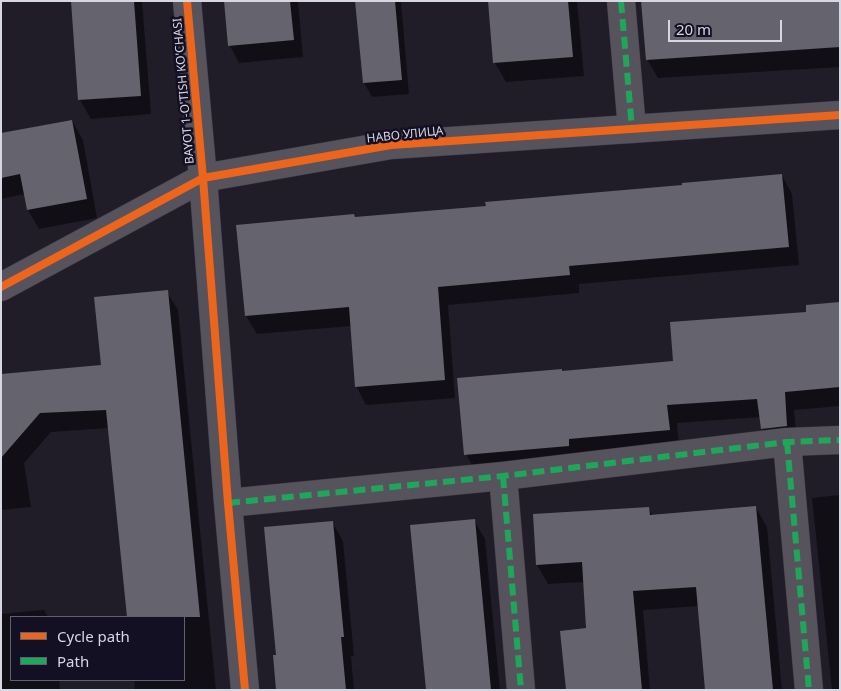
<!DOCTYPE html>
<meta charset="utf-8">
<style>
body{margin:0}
#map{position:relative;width:841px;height:691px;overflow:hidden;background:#201d28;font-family:"Noto Sans",sans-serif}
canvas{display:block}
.frame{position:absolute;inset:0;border:2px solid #d7d6e3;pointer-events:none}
.legend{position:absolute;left:10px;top:616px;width:175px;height:65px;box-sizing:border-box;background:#141023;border:1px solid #625f70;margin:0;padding:6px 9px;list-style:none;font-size:15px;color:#d7d6e3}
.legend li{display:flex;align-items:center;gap:10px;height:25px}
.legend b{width:25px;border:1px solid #625f70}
.scale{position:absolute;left:668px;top:20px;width:114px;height:22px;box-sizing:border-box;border:2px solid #d7d6e3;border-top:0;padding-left:6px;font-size:15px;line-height:18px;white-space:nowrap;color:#d7d6e3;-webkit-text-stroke:4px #141023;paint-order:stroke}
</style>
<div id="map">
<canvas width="841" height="691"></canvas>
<div class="frame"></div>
<ul class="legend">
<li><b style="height:6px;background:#eb651d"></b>Cycle path</li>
<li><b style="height:6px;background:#20a55d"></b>Path</li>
</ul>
<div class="scale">20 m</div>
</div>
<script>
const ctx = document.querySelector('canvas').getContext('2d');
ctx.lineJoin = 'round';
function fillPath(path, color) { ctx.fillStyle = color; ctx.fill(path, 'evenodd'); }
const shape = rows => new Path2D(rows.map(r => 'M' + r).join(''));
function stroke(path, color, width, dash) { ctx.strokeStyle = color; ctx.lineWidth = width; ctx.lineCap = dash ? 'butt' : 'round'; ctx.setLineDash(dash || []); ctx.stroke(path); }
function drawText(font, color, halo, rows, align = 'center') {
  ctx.font = font + ' "Noto Sans",sans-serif'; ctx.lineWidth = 5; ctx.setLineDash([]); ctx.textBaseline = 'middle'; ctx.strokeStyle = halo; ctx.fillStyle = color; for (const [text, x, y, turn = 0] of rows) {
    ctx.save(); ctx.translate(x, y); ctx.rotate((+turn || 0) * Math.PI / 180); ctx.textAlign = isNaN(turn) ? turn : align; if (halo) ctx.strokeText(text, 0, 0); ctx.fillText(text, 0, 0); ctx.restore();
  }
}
const shadow = shape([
 [72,1,142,1,151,114,91,119,80,100],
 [226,1,298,1,303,57,239,63,230,46],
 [357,1,401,1,409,94,372,97,364,83],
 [489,1,577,1,584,76,506,82,495,63],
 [840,1,840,67,658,78,647,59],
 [72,121,83,140,97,218,39,229,28,210,25,194,1,199,1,134],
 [782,175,792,194,799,265,579,284,579,293,448,305,455,398,366,405,356,386,351,326,257,334,246,316,355,218,487,207],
 [167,292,178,310,216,690,135,690,134,680,184,680,184,617,128,617,109,428,51,432,24,463,31,507,1,510,1,375,103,366],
 [840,303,840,406,794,410,797,444,772,447,762,429,760,417,677,423,679,448,476,472,466,454,561,370,563,372,674,362,808,313],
 [840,495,840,690,832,690,812,498],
 [648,508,653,516,756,508,767,527,782,690,707,690,699,606,643,610,650,690,567,690,587,630,584,582,548,584,537,565],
 [474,520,485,539,500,690,427,690],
 [332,522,343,541,354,656,351,656,354,690,278,690,277,656],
 [44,610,48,617,11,617,11,680,59,680,60,690,1,690,1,614]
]);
const building = shape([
 [71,1,134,1,141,96,78,100],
 [224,1,290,1,294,40,228,46],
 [355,1,395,1,402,80,363,83],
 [488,1,568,1,573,57,493,63],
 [641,1,840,1,840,47,646,60],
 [72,120,87,199,27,210,20,174,1,178,1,133],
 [782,174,789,247,569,266,570,275,438,287,445,380,355,387,349,307,245,316,236,225,354,214,355,217,486,206,485,202,682,185,682,183],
 [168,290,200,617,127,617,106,410,40,413,1,458,1,374,101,365,94,297],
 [840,302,840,387,785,392,787,426,761,429,757,399,667,405,670,430,569,439,569,446,464,455,457,378,562,369,562,371,673,361,670,322,806,312,806,305],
 [756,506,773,690,705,690,696,587,633,591,642,690,566,690,560,631,586,628,582,562,536,565,533,514,649,507,650,515],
 [475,519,491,690,426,690,410,525],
 [333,521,344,637,341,637,346,690,276,690,273,655,276,655,264,527]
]);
const minor = shape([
 [187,1,203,178,228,503,245,690],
 [621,1,632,129],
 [787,442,809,690],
 [503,476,521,690],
 [228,503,503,476,787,442,840,440]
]);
const tertiary = shape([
 [1,287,203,178,391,145,840,115]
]);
const quiet = shape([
 [621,1,632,129],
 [787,442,809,690],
 [503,476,521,690],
 [228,503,503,476,787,442,840,440]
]);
const cycleway = shape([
 [187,1,203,178,228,503,245,690],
 [1,287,203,178,391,145,840,115]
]);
const streetNames = [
 ["BAYOT 1-O'TISH KO'CHASI",184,91,-95],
 ["НАВО УЛИЦА",405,135,-6]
];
fillPath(shadow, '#0007');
fillPath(building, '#65636e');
stroke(minor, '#3b3942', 29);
stroke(tertiary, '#3b3942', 29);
stroke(minor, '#56535d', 28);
stroke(tertiary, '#56535d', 28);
stroke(quiet, '#20a55d', 6, [12, 6]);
stroke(cycleway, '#eb651d', 8);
drawText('12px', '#d7d6e3', '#141023', streetNames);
</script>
